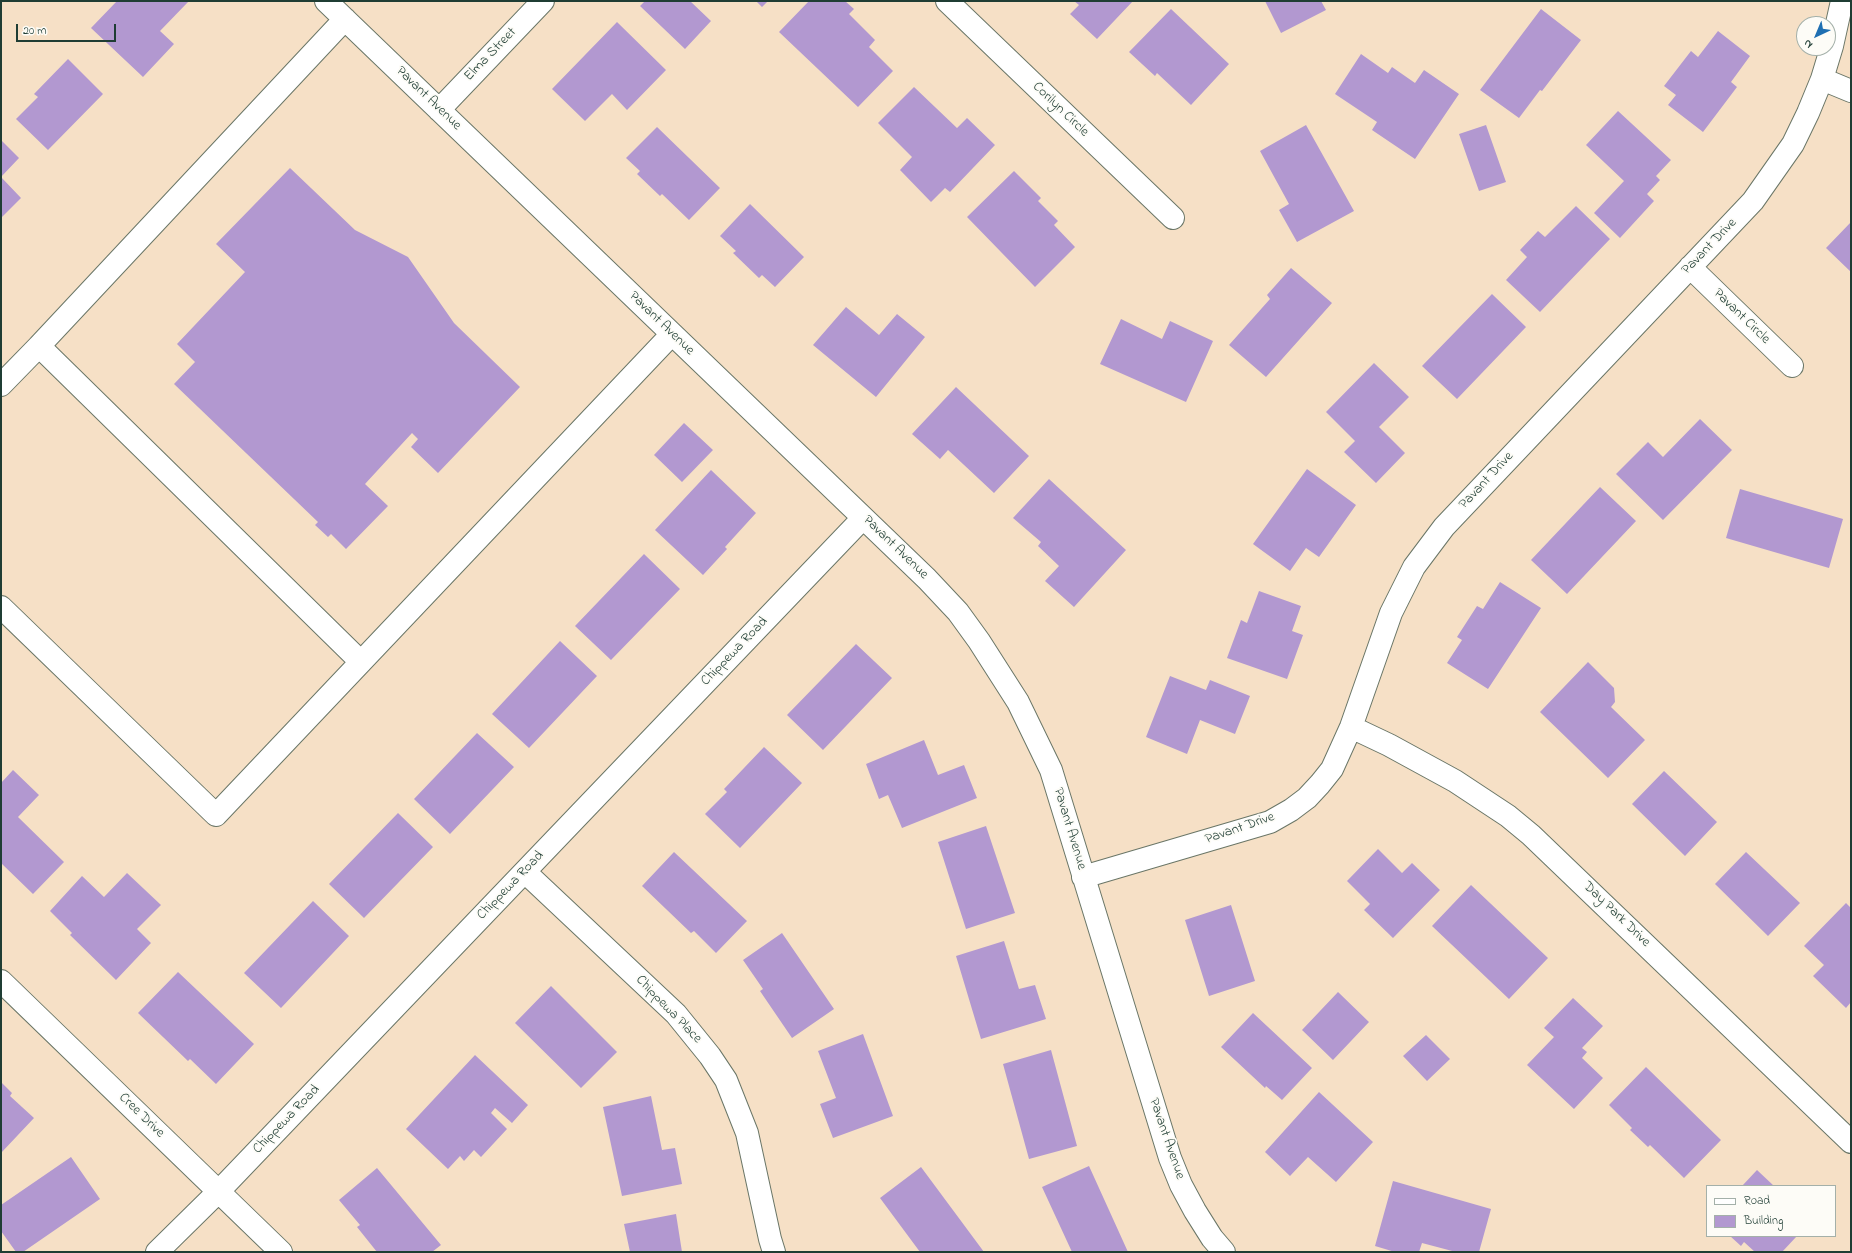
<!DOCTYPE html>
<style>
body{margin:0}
#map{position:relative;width:1852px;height:1253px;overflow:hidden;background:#f6e0c6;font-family:"Indie Flower",sans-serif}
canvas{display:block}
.frame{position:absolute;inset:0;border:2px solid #1f3d34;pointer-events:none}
.legend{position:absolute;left:1706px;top:1185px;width:130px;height:52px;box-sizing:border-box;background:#fdfcf7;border:1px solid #a4b0a9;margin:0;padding:5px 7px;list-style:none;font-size:12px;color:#1f3d34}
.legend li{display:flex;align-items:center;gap:8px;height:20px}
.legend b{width:20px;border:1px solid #a4b0a9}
.north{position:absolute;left:1796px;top:16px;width:40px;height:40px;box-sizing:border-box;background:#fdfcf7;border:1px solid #a4b0a9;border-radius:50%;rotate:224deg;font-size:11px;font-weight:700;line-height:16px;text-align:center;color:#1f3d34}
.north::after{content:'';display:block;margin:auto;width:14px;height:18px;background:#1f6fb2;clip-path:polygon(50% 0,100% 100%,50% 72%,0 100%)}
.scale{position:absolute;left:16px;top:24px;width:100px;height:18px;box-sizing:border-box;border:2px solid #1f3d34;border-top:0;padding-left:5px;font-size:12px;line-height:14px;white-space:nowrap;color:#1f3d34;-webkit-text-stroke:3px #fdfcf7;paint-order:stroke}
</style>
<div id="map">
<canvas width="1852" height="1253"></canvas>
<div class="frame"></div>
<ul class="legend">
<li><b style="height:5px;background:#fff"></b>Road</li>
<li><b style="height:11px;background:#b298d0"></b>Building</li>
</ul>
<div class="north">N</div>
<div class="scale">20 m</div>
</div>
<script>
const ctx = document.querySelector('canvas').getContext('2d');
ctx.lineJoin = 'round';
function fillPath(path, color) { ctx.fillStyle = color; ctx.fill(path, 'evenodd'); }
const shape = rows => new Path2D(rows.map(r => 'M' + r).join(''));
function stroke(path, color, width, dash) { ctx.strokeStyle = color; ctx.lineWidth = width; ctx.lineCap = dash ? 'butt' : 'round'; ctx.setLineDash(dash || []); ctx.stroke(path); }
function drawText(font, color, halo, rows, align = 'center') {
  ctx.font = font + ' "Indie Flower",sans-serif'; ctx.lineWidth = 3.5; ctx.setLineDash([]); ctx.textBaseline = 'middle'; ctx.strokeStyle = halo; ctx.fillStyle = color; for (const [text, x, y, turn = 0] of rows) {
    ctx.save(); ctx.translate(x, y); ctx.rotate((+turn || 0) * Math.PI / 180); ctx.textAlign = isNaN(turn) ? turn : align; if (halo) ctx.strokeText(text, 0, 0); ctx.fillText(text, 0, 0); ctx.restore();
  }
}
const building = shape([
 [117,1,189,1,160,31,174,44,143,77,91,28],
 [645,1,690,1,711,21,685,49,640,6],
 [756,1,768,1,762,7],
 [809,1,845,1,854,9,849,14,875,40,869,47,893,71,858,107,779,32],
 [1074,1,1133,1,1097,39,1070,14,1079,5],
 [1265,1,1321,1,1326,10,1281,33],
 [1171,9,1229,64,1191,105,1157,73,1155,76,1129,52],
 [1541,9,1581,40,1542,91,1540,90,1519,118,1480,90],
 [617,22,666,70,627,110,612,94,585,121,552,89],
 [1718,31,1750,56,1731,82,1737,87,1703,132,1668,105,1676,95,1664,86,1691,51,1698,57],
 [1361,54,1388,73,1392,67,1415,83,1424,70,1459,94,1415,159,1372,130,1377,122,1335,94],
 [68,59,103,94,48,150,16,119,38,97,34,94],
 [914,87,957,128,967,118,995,145,950,192,945,188,931,202,900,170,912,157,878,123],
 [1618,111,1671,160,1656,176,1660,180,1647,194,1654,201,1620,238,1594,213,1624,181,1586,145],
 [1306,125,1354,211,1297,242,1279,210,1289,204,1260,151],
 [1486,125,1506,182,1479,191,1459,134],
 [657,127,720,188,689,220,662,194,660,196,637,174,640,171,626,158],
 [1,140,19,158,1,177],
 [290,168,355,230,408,257,454,323,520,387,438,473,411,447,418,439,412,433,365,484,388,506,346,549,331,534,328,537,315,525,318,522,174,384,195,362,177,344,245,272,216,244],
 [1014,171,1041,198,1038,201,1058,221,1054,225,1075,247,1035,287,967,217],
 [1,177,21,198,1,218],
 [750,204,804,257,775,287,762,275,759,278,733,253,736,251,720,236],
 [1576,206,1610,239,1540,312,1506,280,1527,257,1520,250,1538,231,1545,237],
 [1851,222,1851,272,1826,248],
 [1291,268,1332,303,1266,377,1229,345,1270,299,1267,295],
 [1492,294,1526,327,1457,399,1422,366],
 [846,307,879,335,897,314,925,337,876,397,813,345],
 [1121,319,1162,339,1170,321,1213,341,1186,402,1100,364],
 [1374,363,1409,397,1379,427,1405,453,1376,483,1344,452,1355,441,1326,412],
 [956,387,1029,456,994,493,948,450,940,459,912,434],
 [1700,419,1732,450,1663,520,1616,474,1648,442,1663,457],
 [684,423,713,450,682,482,654,455],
 [1307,469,1356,505,1319,557,1306,548,1290,571,1253,544],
 [711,470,756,513,725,547,727,549,703,575,655,530],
 [1049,479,1126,550,1074,607,1045,581,1059,566,1038,546,1041,542,1013,518],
 [1600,487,1636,521,1567,594,1531,560],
 [1740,489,1843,519,1829,568,1726,538],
 [644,554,680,589,611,660,575,626],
 [1500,582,1541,608,1488,689,1447,663,1462,640,1457,637,1477,606,1483,609],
 [1259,591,1301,606,1292,631,1303,635,1287,679,1227,658,1241,620,1247,623],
 [560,641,597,676,529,748,492,714],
 [856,644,892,678,823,750,787,715],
 [1588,662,1614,688,1615,702,1611,707,1645,740,1608,778,1540,712],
 [1170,676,1206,690,1210,680,1250,696,1235,734,1200,720,1187,754,1146,737],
 [477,733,514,767,450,834,414,799],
 [924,740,938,775,964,765,977,798,902,828,888,795,879,799,866,764],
 [764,747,802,783,740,848,705,814,727,792,724,789],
 [13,770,39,795,18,817,64,862,33,894,1,863,1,783],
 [1664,771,1717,822,1685,856,1632,804],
 [398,813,433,847,364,918,329,884],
 [986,826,1015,913,966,929,938,842],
 [1378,849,1402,873,1412,863,1440,890,1393,938,1364,910,1370,904,1347,881],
 [674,852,747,921,716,953,694,931,691,933,642,886],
 [1746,852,1800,903,1768,936,1715,884],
 [127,873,161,905,137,929,151,943,116,980,70,935,72,933,50,911,82,876,104,897],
 [1471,885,1548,958,1509,999,1432,926],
 [313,901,349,936,281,1008,244,973],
 [1846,903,1851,908,1851,1002,1846,1008,1813,976,1824,965,1804,946],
 [1231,905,1255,981,1209,996,1185,920],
 [782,933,834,1009,792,1038,760,991,763,989,743,960],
 [1004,941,1019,989,1035,985,1046,1019,981,1039,956,956],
 [178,972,254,1044,216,1084,190,1059,188,1061,138,1013],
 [551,986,617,1052,581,1088,515,1023],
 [1338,992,1369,1022,1333,1060,1302,1030],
 [1573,998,1603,1026,1582,1048,1587,1052,1582,1058,1603,1078,1574,1109,1527,1065,1554,1037,1544,1028],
 [1253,1013,1312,1068,1282,1100,1266,1086,1265,1088,1221,1047],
 [863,1034,893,1116,833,1138,820,1104,836,1098,818,1051],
 [1426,1035,1450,1059,1427,1081,1403,1056],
 [1051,1050,1077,1146,1029,1159,1003,1064],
 [475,1055,528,1105,512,1123,495,1108,491,1113,507,1129,481,1157,474,1150,464,1161,460,1156,448,1169,406,1129],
 [1646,1067,1721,1140,1684,1178,1650,1145,1648,1147,1630,1130,1632,1128,1609,1105],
 [1,1082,12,1093,10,1096,34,1118,1,1153],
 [1319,1092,1373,1142,1336,1182,1308,1157,1290,1176,1265,1152],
 [651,1096,662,1150,675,1148,682,1184,622,1196,603,1107],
 [71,1157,100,1199,23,1252,16,1252,1,1231,1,1205],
 [1089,1166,1128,1252,1072,1252,1042,1187],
 [921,1167,984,1252,920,1252,880,1198],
 [377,1168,441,1245,432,1252,377,1252,357,1227,360,1225,339,1200],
 [1757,1170,1774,1186,1742,1186],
 [1393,1181,1491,1209,1479,1252,1456,1252,1422,1243,1419,1252,1395,1252,1375,1246],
 [676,1214,682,1252,630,1252,624,1224],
 [1730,1236,1797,1236,1782,1252,1755,1252,1744,1242,1741,1246]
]);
const minor = shape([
 [326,1,927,579,958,612,979,641,1018,702,1051,770,1170,1158,1181,1185,1195,1211,1212,1238,1224,1252],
 [947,1,1173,218],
 [345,19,39,346,361,662,672,334],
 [1822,79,1851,91],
 [439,110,543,1],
 [1690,267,1792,366],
 [1,385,39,346],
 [1,607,216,815,361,662],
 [1351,727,1389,745,1455,781,1508,816,1531,835,1851,1142],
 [525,872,676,1014,710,1056,726,1080,747,1133,770,1239,774,1252],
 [1083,877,1270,822,1291,810,1307,798,1320,784,1332,769,1351,727,1391,613,1414,567,1444,527,1753,201,1793,144,1808,113,1822,79,1832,46,1842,1],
 [1,981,281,1252],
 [157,1252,219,1191,863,518]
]);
const streetNames = [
 ["Elma Street",491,55,-46],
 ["Pavant Avenue",428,99,44],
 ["Corilyn Circle",1060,110,44],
 ["Pavant Drive",1710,247,-46],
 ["Pavant Circle",1741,317,44],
 ["Pavant Avenue",661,324,44],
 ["Pavant Drive",1487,481,-47],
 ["Pavant Avenue",895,548,44],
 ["Chippewa Road",735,652,-46],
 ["Pavant Avenue",1069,829,73],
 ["Pavant Drive",1240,829,-19],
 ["Chippewa Road",511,886,-46],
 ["Day Park Drive",1616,915,44],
 ["Chippewa Place",668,1010,46],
 ["Cree Drive",141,1116,44],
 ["Chippewa Road",287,1120,-46],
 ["Pavant Avenue",1166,1139,71]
];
fillPath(building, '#b298d0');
stroke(minor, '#6a7667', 24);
stroke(minor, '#fff', 22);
drawText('14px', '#1f3d34', '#fdfcf7', streetNames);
</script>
